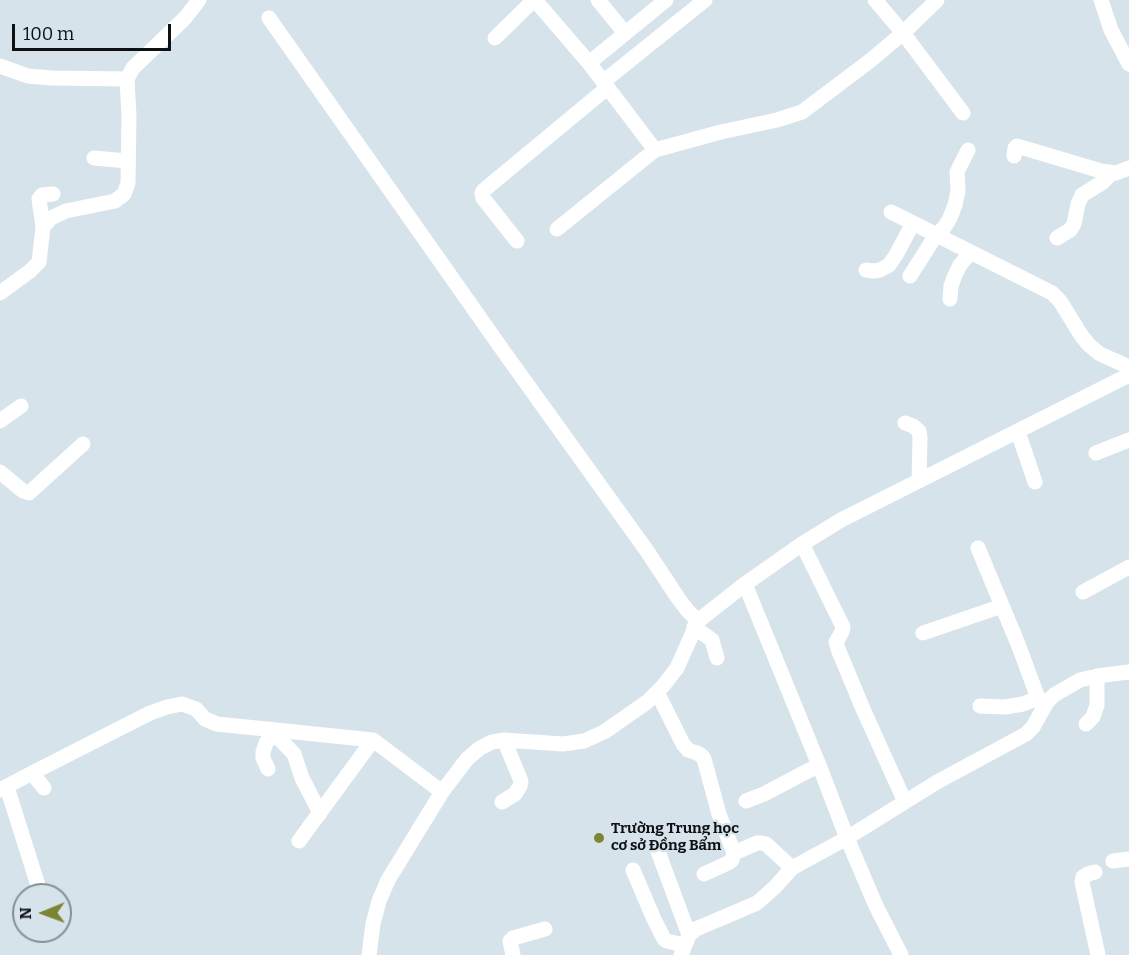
<!DOCTYPE html>
<meta charset="utf-8">
<style>
body{margin:0}
#map{position:relative;width:1129px;height:955px;overflow:hidden;background:#d7e3ea;font-family:Bitter,serif}
canvas{display:block}
.north{position:absolute;left:12px;top:883px;width:60px;height:60px;box-sizing:border-box;background:#d7e3ea;border:2px solid #868f94;border-radius:50%;rotate:269deg;font-size:16px;font-weight:700;line-height:24px;text-align:center;color:#0d1113}
.north::after{content:'';display:block;margin:auto;width:21px;height:27px;background:#7b8633;clip-path:polygon(50% 0,100% 100%,50% 72%,0 100%)}
.scale{position:absolute;left:12px;top:24px;width:159px;height:27px;box-sizing:border-box;border:3px solid #0d1113;border-top:0;padding-left:8px;font-size:18px;line-height:21px;white-space:nowrap;color:#0d1113;-webkit-text-stroke:4px #d7e3ea;paint-order:stroke}
</style>
<div id="map">
<canvas width="1129" height="955"></canvas>
<div class="north">N</div>
<div class="scale">100 m</div>
</div>
<script>
const ctx = document.querySelector('canvas').getContext('2d');
ctx.lineJoin = 'round';
const shape = rows => new Path2D(rows.map(r => 'M' + r).join(''));
function stroke(path, color, width, dash) { ctx.strokeStyle = color; ctx.lineWidth = width; ctx.lineCap = dash ? 'butt' : 'round'; ctx.setLineDash(dash || []); ctx.stroke(path); }
function drawText(font, color, halo, rows, align = 'center') {
  ctx.font = font + ' Bitter,serif'; ctx.lineWidth = 4.5; ctx.setLineDash([]); ctx.textBaseline = 'middle'; ctx.strokeStyle = halo; ctx.fillStyle = color; for (const [text, x, y, turn = 0] of rows) {
    ctx.save(); ctx.translate(x, y); ctx.rotate((+turn || 0) * Math.PI / 180); ctx.textAlign = isNaN(turn) ? turn : align; if (halo) ctx.strokeText(text, 0, 0); ctx.fillText(text, 0, 0); ctx.restore();
  }
}
const minor = shape([
 [535,0,589,63,655,150],
 [598,0,625,33],
 [875,0,903,33,963,113],
 [1101,0,1111,30,1129,64],
 [269,18,504,352,647,551,678,598,687,610,698,621],
 [495,38,534,0],
 [589,63,666,0],
 [0,66,28,76,52,78,127,79],
 [603,82,705,0],
 [1014,156,1015,148,1017,146,1101,171,1116,173,1129,168],
 [94,158,128,161],
 [891,212,1052,293,1060,301,1081,335,1089,345,1100,354,1129,367],
 [43,227,39,199,42,195,53,194],
 [557,229,655,150,721,132,777,120,802,112,871,60,903,33,937,0],
 [1057,238,1070,230,1074,224,1078,204,1082,195,1103,182,1112,173],
 [517,241,483,198,482,193,484,190,607,88],
 [866,270,873,271,880,270,889,265,896,255,913,223],
 [910,276,936,235,944,228,950,218,955,205,958,191,957,172,968,150],
 [0,293,30,271,39,262,43,227,51,218,66,211,115,201,124,194,128,183,129,116,127,79,133,68,185,18,199,0],
 [950,299,951,286,955,275,960,265,971,252],
 [0,421,21,406],
 [905,423,913,426,919,431,920,438,919,481],
 [1018,432,1035,482],
 [1096,453,1129,440],
 [0,472,23,491,29,493,83,444],
 [802,544,814,568,843,627,842,632,836,642,838,649,863,709,905,802],
 [978,548,1018,644,1038,698,1047,702],
 [745,584,819,765,847,838,876,906,901,955],
 [1083,592,1129,567],
 [694,627,712,640,717,658],
 [923,633,1002,606],
 [657,692,683,744,688,750,697,753,702,756,704,759,719,814,734,853,757,843,761,843,766,844,792,868],
 [980,706,1005,707,1023,704,1038,698],
 [1086,724,1093,717,1097,705,1097,676],
 [270,729,294,754,302,778,320,813],
 [268,769,263,758,263,752,266,743,274,733],
 [32,773,44,788],
 [7,787,41,895],
 [0,790,32,773,150,713,167,707,182,704,196,709,205,719,217,724,373,740,442,792],
 [746,801,764,794,819,765],
 [502,802,515,794,520,786,521,781,504,740],
 [299,841,373,740],
 [656,846,689,935],
 [1113,861,1129,859],
 [633,870,653,917,664,939,667,941,684,945],
 [1095,872,1088,874,1083,877,1082,882,1098,955],
 [704,874,728,863,732,860,734,853],
 [369,955,373,924,379,901,388,880,442,792,467,759,480,748,492,742,504,740,563,744,584,741,604,732,647,702,663,686,677,668,698,621,745,584,802,544,841,520,1129,375],
 [513,955,510,941,513,938,545,929],
 [681,955,689,935,696,929,757,903,775,887,792,868,847,838,937,782,1026,734,1033,727,1047,702,1054,695,1080,680,1097,676,1129,672]
]);
const markers = [
 [599,838,6,"#7b8633"]
];
const poiNames = [
 ["Trường Trung học",611,829],
 ["cơ sở Đồng Bẩm",611,846]
];
stroke(minor, '#fff', 15);
for (const [x, y, r, color] of markers) { const dot = new Path2D(); dot.arc(x, y, r, 0, 2 * Math.PI); ctx.fillStyle = color; ctx.fill(dot); stroke(dot, '#d7e3ea', 2); }
drawText('bold 15px', '#0d1113', '#d7e3ea', poiNames, 'left');
</script>
